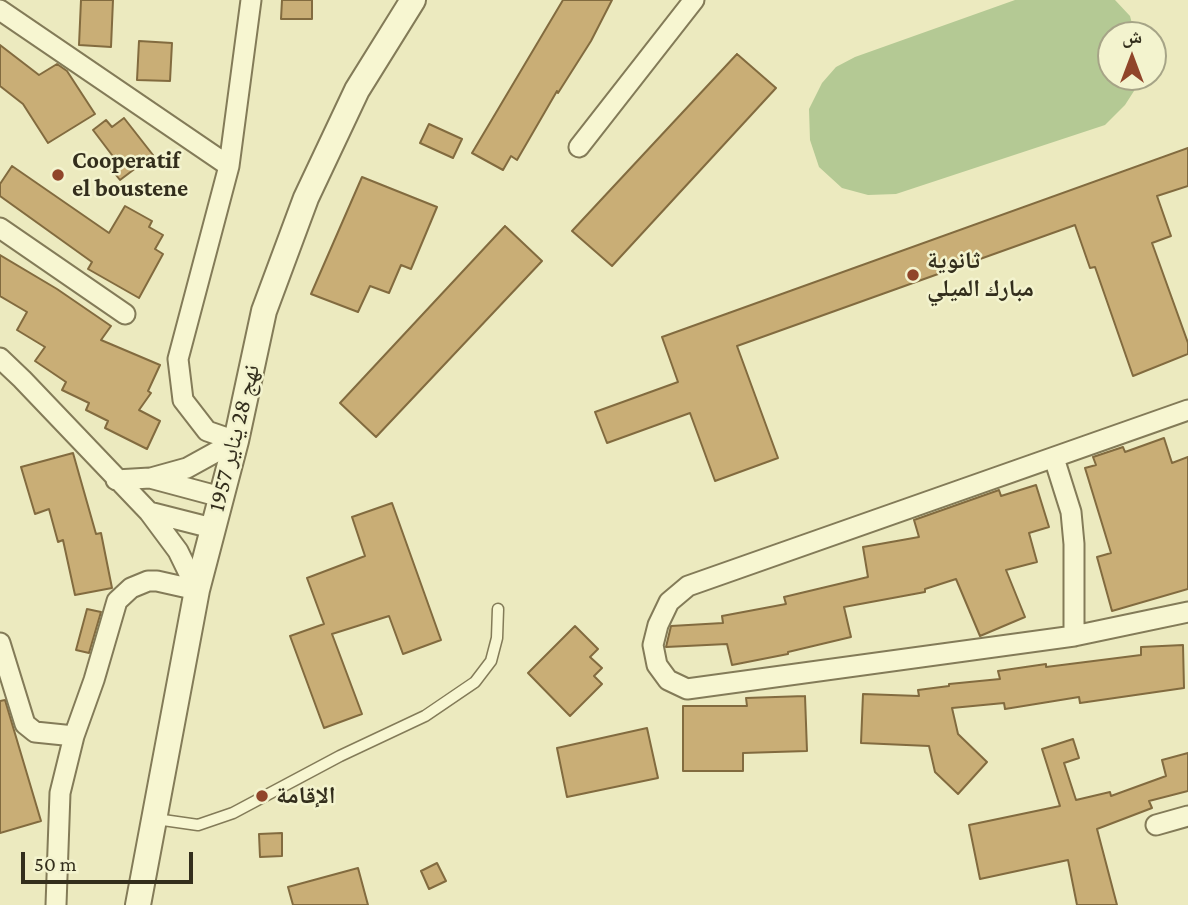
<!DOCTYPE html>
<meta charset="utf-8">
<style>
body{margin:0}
#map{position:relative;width:1188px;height:905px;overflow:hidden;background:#eceabf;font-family:"Crimson Pro","Noto Naskh Arabic",serif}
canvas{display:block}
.north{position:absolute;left:1097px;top:21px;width:70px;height:70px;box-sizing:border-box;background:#f3f3ce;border:2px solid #a6a487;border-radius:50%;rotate:0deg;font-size:19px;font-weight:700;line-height:28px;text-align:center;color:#332e1c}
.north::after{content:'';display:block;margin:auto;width:24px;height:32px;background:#90452a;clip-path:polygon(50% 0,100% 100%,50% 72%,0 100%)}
.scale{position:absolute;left:21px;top:852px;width:172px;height:32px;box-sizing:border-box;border:4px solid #332e1c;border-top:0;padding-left:9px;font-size:21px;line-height:24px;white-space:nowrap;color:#332e1c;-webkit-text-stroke:5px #f3f3ce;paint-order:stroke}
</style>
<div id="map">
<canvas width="1188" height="905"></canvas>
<div class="north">ش</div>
<div class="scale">50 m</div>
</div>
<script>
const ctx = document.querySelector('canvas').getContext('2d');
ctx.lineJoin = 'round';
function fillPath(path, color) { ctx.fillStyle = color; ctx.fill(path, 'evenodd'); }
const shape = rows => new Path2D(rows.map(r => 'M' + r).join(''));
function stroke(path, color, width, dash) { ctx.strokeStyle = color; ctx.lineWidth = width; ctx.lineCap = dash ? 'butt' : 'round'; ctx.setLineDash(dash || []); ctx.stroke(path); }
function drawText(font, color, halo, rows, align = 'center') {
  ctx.font = font + ' "Crimson Pro","Noto Naskh Arabic",serif'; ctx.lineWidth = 5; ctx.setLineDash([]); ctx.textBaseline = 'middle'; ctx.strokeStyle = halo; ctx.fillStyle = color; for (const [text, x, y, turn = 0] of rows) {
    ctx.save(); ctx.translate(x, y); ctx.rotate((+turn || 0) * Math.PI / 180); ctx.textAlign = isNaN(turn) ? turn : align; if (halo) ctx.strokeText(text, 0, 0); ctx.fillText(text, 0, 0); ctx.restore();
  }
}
const green = shape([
 [1015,0,1115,0,1130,16,1135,35,1111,35,1111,77,1138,77,1134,91,1125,105,1105,125,896,194,868,195,842,188,819,167,810,140,809,109,822,83,836,67,855,57]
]);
const building = shape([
 [81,0,113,0,111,47,79,45,81,0],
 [282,0,312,0,312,19,281,19,282,0],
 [563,0,612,0,591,41,558,93,557,91,517,160,511,156,503,170,472,153,563,0],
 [139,41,172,43,170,81,137,80,139,41],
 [0,45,39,75,57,64,67,71,95,114,48,143,23,104,0,86,0,45],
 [737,54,776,88,612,266,572,231,737,54],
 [124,118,153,155,120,180,108,165,115,159,93,130,106,120,112,127,124,118],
 [429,124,462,139,453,158,420,143,429,124],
 [1188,148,1188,186,1157,196,1171,236,1152,243,1188,343,1188,354,1133,376,1095,267,1090,268,1075,225,737,346,778,458,715,481,690,413,607,443,595,412,678,382,662,337,1188,148],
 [12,166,109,233,125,206,152,221,149,227,163,235,155,249,163,254,139,298,88,269,92,262,0,196,0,184,12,166],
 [362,177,437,207,411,269,401,265,389,293,370,286,358,312,311,294,362,177],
 [505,226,542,261,376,437,340,403,505,226],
 [0,255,57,289,111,326,101,340,160,365,148,391,151,393,139,410,160,421,147,449,105,428,108,421,86,410,89,403,62,390,66,382,35,361,45,347,17,330,27,312,0,296,0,255],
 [1164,438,1172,463,1188,457,1188,589,1112,611,1097,557,1111,553,1085,468,1096,465,1093,457,1123,447,1125,452,1164,438],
 [73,453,96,534,101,533,112,588,75,595,63,540,58,542,49,509,35,514,21,467,73,453],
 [1036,485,1049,527,1029,533,1037,562,1006,570,1025,617,980,636,956,579,925,589,925,592,844,607,851,637,788,652,788,654,732,665,727,644,666,647,671,626,723,623,722,616,786,604,784,597,868,577,863,547,919,537,914,520,999,490,1001,496,1036,485],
 [392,503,441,640,403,654,389,616,332,634,362,714,324,728,290,636,324,624,307,578,365,556,352,517,392,503],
 [87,609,101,612,89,653,76,650,87,609],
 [575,626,598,649,590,657,602,668,594,676,602,684,570,716,528,673,575,626],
 [1183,645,1184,688,1080,703,1079,697,1005,709,1004,703,952,708,958,734,987,762,958,794,935,772,929,746,861,743,863,694,919,696,918,690,949,686,949,684,1000,679,998,671,1046,664,1046,667,1141,655,1141,647,1183,645],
 [805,696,807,751,743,753,743,771,683,771,683,706,747,706,746,698,805,696],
 [5,700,41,821,0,833,0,701,5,700],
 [647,728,658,778,567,797,557,748,647,728],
 [1073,739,1079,758,1064,763,1076,800,1110,792,1111,796,1166,776,1162,760,1188,753,1188,791,1149,801,1152,808,1097,829,1117,905,1077,905,1068,860,980,879,969,825,1060,806,1042,749,1073,739],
 [282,833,282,856,260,857,259,834,282,833],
 [437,863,446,881,429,889,421,871,437,863],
 [358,868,368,905,293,905,288,887,358,868]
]);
const service = shape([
 [156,819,198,825,233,813,340,756,425,716,475,682,491,661,497,638,498,609]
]);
const minor = shape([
 [0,10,229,166],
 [579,147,694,0],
 [0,228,125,314],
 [0,358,22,379,149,512,212,528],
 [1188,410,688,586,669,602,658,625,653,645,657,665,668,680,687,689,1074,636,1188,612],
 [236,441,207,431,183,400,178,359,229,166,251,0],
 [1054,458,1071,512,1074,544,1074,636],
 [151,478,187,468,236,441],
 [116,480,150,478,221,497],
 [149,512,178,551,197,590],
 [0,643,25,724,35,732,74,736,94,680,117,601,131,588,148,581,157,581,197,590],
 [1156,825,1188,816],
 [56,905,60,793,74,736]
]);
const tertiary = shape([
 [138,905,197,590,236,441,264,311,306,198,357,90,413,0]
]);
const markers = [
 [58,175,7,"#90452a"],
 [913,275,7,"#90452a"],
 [262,796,7,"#90452a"]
];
const poiNames = [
 ["Cooperatif",72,161],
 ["el boustene",72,189],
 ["ثانوية",927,261],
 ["مبارك الميلي",927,289],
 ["الإقامة",276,796]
];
const streetNames = [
 ["نهج 28 يناير 1957",234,438,-76]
];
fillPath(green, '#b4c994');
fillPath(building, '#c9ae76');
stroke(building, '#826b3f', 2);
stroke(service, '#837b58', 13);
stroke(minor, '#837b58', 23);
stroke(tertiary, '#837b58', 28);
stroke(service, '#f7f6d1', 10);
stroke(minor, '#f7f6d1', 19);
stroke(tertiary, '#f7f6d1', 24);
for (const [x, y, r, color] of markers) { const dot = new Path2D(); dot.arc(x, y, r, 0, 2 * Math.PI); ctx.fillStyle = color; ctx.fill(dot); stroke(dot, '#f3f3ce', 2.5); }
drawText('bold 24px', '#332e1c', '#f3f3ce', poiNames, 'left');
drawText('24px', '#332e1c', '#f3f3ce', streetNames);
</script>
